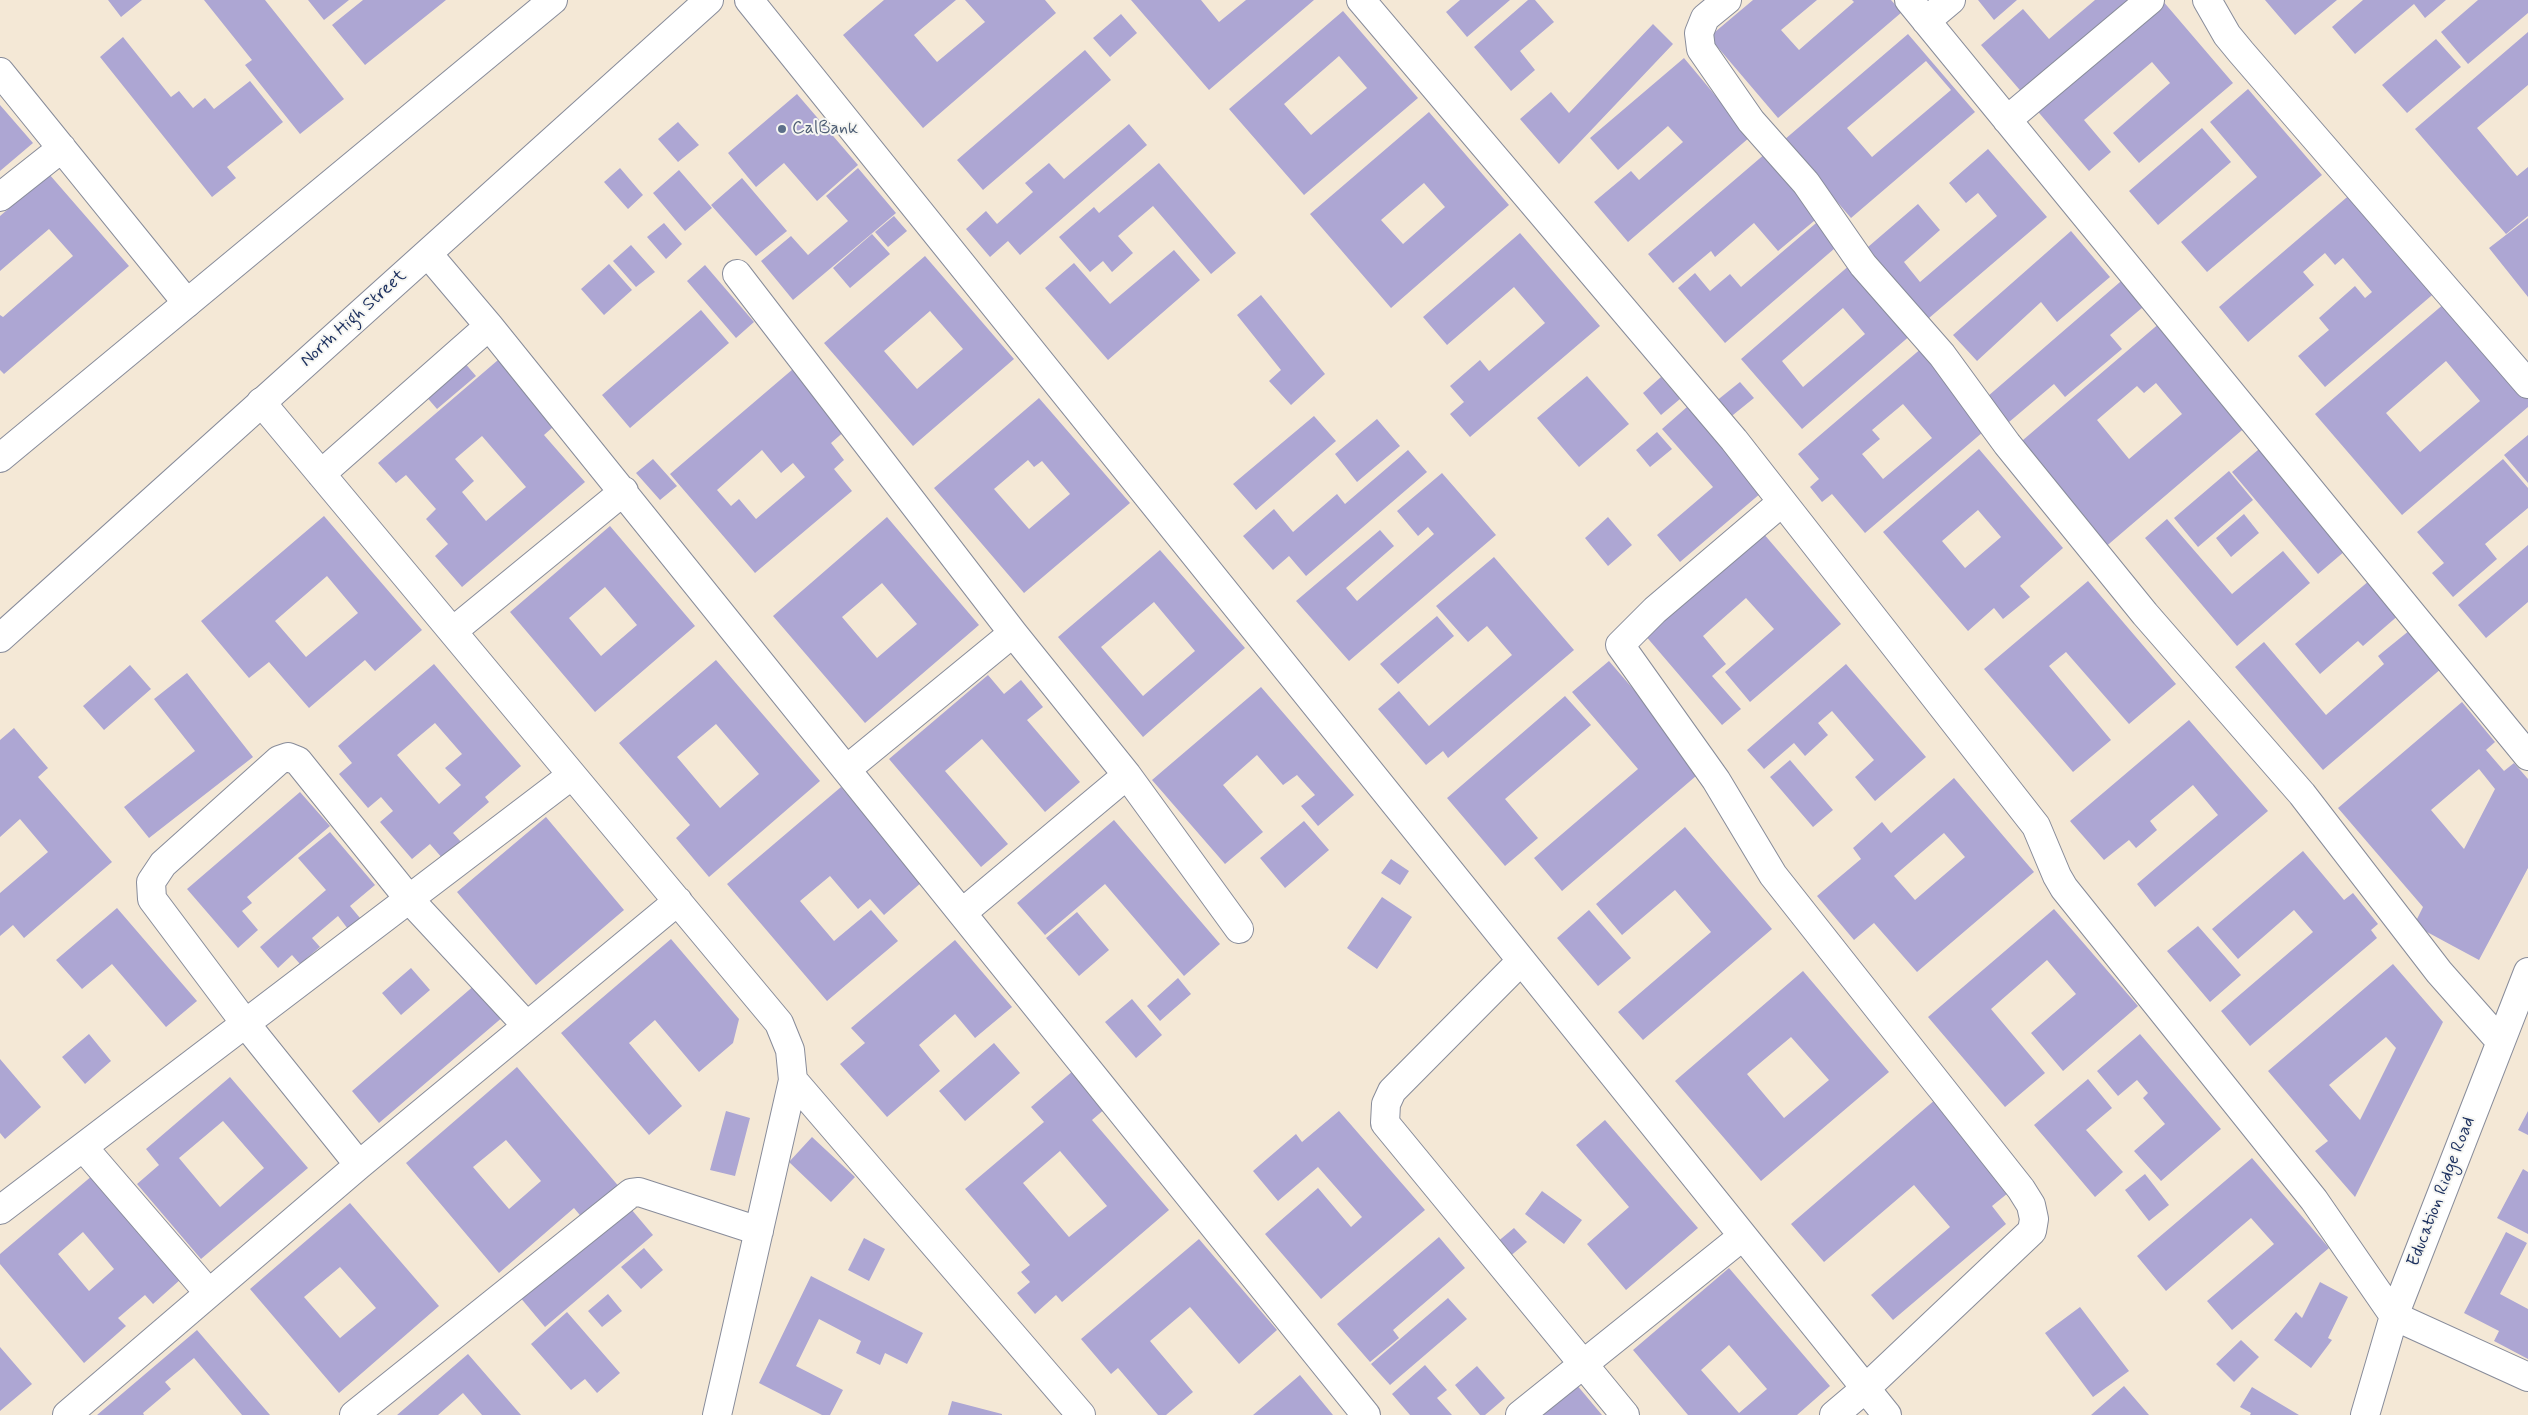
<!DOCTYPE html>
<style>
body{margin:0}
canvas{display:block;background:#f4e8d6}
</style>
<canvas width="2528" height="1415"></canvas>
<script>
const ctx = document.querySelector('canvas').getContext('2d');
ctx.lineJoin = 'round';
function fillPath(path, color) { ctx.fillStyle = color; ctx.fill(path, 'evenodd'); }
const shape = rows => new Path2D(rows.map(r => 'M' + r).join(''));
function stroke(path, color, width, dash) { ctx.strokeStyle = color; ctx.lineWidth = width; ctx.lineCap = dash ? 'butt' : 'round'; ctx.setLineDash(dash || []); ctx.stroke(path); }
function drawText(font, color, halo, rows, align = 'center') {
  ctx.font = font + ' Mynerve,sans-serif'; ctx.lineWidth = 4; ctx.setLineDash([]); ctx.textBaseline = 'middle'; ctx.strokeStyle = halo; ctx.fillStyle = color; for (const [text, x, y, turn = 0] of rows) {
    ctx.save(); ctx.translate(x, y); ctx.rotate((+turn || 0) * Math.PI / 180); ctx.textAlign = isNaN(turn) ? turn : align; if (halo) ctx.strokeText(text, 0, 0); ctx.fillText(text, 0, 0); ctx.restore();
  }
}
const building = shape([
 [108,0,142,0,121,17],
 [204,0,265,0,344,99,300,134,245,65,252,60],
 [308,0,349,0,324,20],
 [363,0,446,0,365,65,332,25],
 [884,0,956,0,914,35,937,62,985,22,965,0,1045,0,1056,13,923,128,843,35],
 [1131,0,1201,0,1219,22,1246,0,1314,0,1209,90],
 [1460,0,1510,0,1467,37,1446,12],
 [1528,0,1535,0,1554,22,1520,51,1535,70,1511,91,1474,47],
 [1753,0,1817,0,1781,30,1799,50,1854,2,1852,0,1891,0,1902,12,1778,118,1709,37],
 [1978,0,2017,0,1994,20],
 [2095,0,2136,0,2025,96,1981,45,2023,9,2049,39],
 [2162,0,2233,83,2139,163,2113,133,2170,83,2152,62,2084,120,2111,152,2089,171,2034,107],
 [2265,0,2337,0,2295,35],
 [2363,0,2446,0,2425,18,2414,4,2355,54,2332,27],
 [2478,0,2528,0,2528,13,2468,64,2441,32],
 [1343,11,1418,98,1304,195,1229,109],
 [1339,56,1367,88,1311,135,1284,104],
 [1121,14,1137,33,1110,57,1093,38],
 [1653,24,1673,44,1559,164,1520,119,1551,92,1569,113],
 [2528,32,2528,85,2477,128,2517,176,2528,167,2528,216,2506,234,2415,129],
 [1908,34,1975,112,1851,218,1784,140],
 [1926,61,1951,90,1872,157,1847,128],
 [123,37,171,97,179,91,193,108,205,98,214,109,250,81,283,122,227,167,236,178,212,197,100,57],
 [2436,39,2461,67,2407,113,2382,85],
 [1085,50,1111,80,983,190,957,160],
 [1684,58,1750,137,1628,242,1594,202,1631,171,1639,180,1683,142,1668,126,1618,170,1590,138],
 [2248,89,2322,175,2207,272,2181,242,2257,177,2210,122],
 [797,94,858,165,817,201,784,163,756,187,728,153],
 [0,105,33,143,0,171],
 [1429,112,1509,205,1391,308,1310,214],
 [1424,183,1445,207,1403,244,1381,220],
 [678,122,699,145,678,162,658,139],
 [1129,124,1147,145,1020,255,1008,241,990,257,966,229,986,211,997,224,1033,192,1025,183,1049,163,1064,179],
 [2202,128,2231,162,2158,225,2129,191],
 [1988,149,2047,217,1922,324,1861,253,1918,204,1940,230,1904,262,1920,282,1997,216,1978,193,1966,203,1949,183],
 [1766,153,1820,216,1778,251,1754,223,1715,257,1711,251,1673,283,1648,254],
 [1159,163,1236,253,1211,274,1153,206,1118,236,1133,253,1112,272,1103,261,1090,272,1059,237,1094,207,1099,213],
 [620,168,643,195,628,209,604,182],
 [858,168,896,213,793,300,761,261,791,236,808,255,848,221,826,196],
 [679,170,712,208,685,231,653,193],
 [49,174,129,266,4,374,0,370,0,315,3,317,73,256,49,229,0,271,0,216],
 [742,178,787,231,756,256,711,205],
 [2353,192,2438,290,2325,387,2298,356,2329,330,2319,318,2355,286,2365,298,2372,292,2343,258,2335,265,2325,253,2303,272,2314,285,2248,342,2219,307],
 [894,216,907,231,888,247,875,232],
 [1822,218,1842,242,1725,343,1678,288,1695,273,1710,291,1730,274,1741,287],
 [2528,218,2528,297,2489,248],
 [664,223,682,244,666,259,647,237],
 [2071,231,2110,277,2057,322,2041,302,1977,361,1953,335],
 [1520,233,1600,326,1470,437,1450,414,1464,402,1450,386,1480,360,1489,371,1545,323,1514,287,1447,345,1423,317],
 [872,234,890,254,850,288,833,268],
 [631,245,655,272,636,287,613,261],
 [1174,250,1200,280,1108,360,1045,288,1074,263,1110,304],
 [925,256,1014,359,913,446,824,343],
 [930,311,963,349,917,389,884,351],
 [609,264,632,290,604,315,581,289],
 [1851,264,1912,334,1802,429,1741,359],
 [1843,308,1865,334,1803,387,1782,361],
 [705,265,754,322,736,338,687,281],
 [2127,276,2149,302,2110,335,2122,349,2065,397,2054,384,2002,428,1980,403],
 [1261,295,1325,374,1291,405,1269,381,1281,370,1237,315],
 [2445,303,2528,399,2528,407,2402,515,2315,414],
 [2446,361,2480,401,2420,452,2386,413],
 [701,310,729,343,630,428,602,395],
 [2161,322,2248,425,2103,549,2016,446],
 [2156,383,2182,414,2129,459,2097,420,2137,386,2144,393],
 [1923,347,1990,426,1865,533,1832,494,1822,502,1810,487,1819,479,1798,454],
 [1903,404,1932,438,1883,479,1862,454,1880,439,1872,430],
 [505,354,561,420,544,435,585,482,462,587,435,556,448,544,426,519,436,509,406,475,396,483,378,463],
 [482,436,526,487,486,521,462,492,474,481,455,459],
 [463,361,476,376,437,409,424,394],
 [793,369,846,430,831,443,844,460,834,469,852,491,755,573,670,474],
 [762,450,781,473,793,463,805,477,756,519,739,499,731,506,717,490],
 [1587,376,1629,424,1579,467,1537,418],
 [1661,377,1680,399,1661,415,1643,393],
 [1740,382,1754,398,1728,419,1715,402],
 [1039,398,1130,503,1024,593,934,488],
 [1028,460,1034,467,1042,461,1070,494,1029,529,994,489],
 [1687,407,1761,493,1680,562,1657,535,1713,487,1662,429],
 [1314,416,1336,441,1256,510,1233,484],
 [1377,419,1400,446,1357,482,1335,454],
 [1657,432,1672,449,1650,467,1636,450],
 [2528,435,2528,483,2504,455],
 [2265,444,2352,545,2318,574,2232,472],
 [1979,449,2063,548,2020,586,2030,597,2003,619,1994,608,1968,631,1883,532],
 [1978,510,2001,537,1965,568,1942,541],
 [1408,450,1427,472,1306,576,1289,556,1273,570,1243,536,1274,509,1293,532,1337,494,1345,504],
 [653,459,677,486,660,500,636,473],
 [2503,459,2528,488,2528,508,2485,544,2497,559,2453,597,2432,573,2444,563,2417,532],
 [2229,471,2253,500,2198,547,2174,518],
 [1442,473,1496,535,1349,661,1296,601,1380,530,1394,546,1346,588,1357,601,1434,534,1428,527,1418,536,1397,511],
 [2244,514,2259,533,2231,557,2216,538],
 [324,516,422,630,375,671,365,660,309,708,269,662,249,678,201,621],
 [327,576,358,613,306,657,275,621],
 [887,517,979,625,865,723,773,616],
 [882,583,917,624,877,658,842,617],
 [1608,517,1632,545,1608,566,1585,538],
 [2167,519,2232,594,2283,551,2310,583,2237,646,2145,538],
 [610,526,695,626,595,712,510,612],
 [605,587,637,625,601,656,569,618],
 [1763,533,1841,624,1750,702,1725,672,1774,629,1746,598,1703,636,1726,664,1712,676,1741,709,1722,725,1644,634],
 [2528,545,2528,602,2486,638,2458,605],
 [1160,550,1245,648,1143,737,1058,637],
 [1154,602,1195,651,1143,696,1101,647],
 [1494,557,1574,650,1448,758,1443,751,1426,765,1378,709,1399,691,1429,726,1512,655,1487,626,1468,642,1436,606],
 [2370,580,2400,614,2363,646,2358,641,2320,674,2295,644],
 [2088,581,2176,684,2129,724,2066,652,2049,666,2111,740,2073,772,1984,669],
 [1437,616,1454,636,1398,684,1380,664],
 [2410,630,2442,668,2323,770,2235,667,2264,642,2326,715,2384,664,2378,656],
 [716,660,820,781,709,877,676,838,690,825,619,743],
 [716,724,759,774,720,808,677,757],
 [1609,661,1703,770,1562,891,1534,858,1638,769,1572,692],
 [434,664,521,766,485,797,489,802,453,833,462,843,443,859,430,844,412,859,380,822,393,811,381,797,368,808,339,774,352,763,338,746],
 [435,723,462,754,445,768,461,785,439,804,397,755],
 [1846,664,1926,757,1875,801,1855,777,1874,760,1832,711,1818,723,1828,735,1805,756,1794,743,1764,769,1747,750],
 [130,665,151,689,104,730,83,706],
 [187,673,253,757,149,838,124,807,195,751,154,699],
 [988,675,1004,694,1021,680,1043,707,1027,720,1080,782,1045,812,982,739,945,771,1008,844,981,867,889,759],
 [1261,687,1354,795,1318,826,1301,806,1315,795,1297,775,1283,785,1257,755,1223,785,1263,832,1225,864,1152,780],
 [1565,696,1591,725,1505,799,1538,838,1505,866,1447,798],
 [2462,702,2495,742,2486,750,2504,771,2514,763,2528,779,2528,868,2479,960,2414,925,2423,907,2338,808],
 [2479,769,2495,789,2464,849,2431,810],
 [2189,720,2268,811,2155,907,2137,884,2218,815,2193,785,2150,821,2157,830,2136,848,2129,840,2104,860,2070,821],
 [14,728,48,768,38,777,112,862,24,938,13,925,0,936,0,893,48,852,20,819,0,837,0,740],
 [1790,760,1833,810,1813,827,1770,777],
 [1954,778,2034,872,1917,972,1874,923,1854,940,1817,896,1861,859,1853,848,1882,822,1891,833],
 [1944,833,1965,857,1915,900,1894,876],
 [841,787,922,882,884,915,870,899,858,909,830,876,800,901,834,941,871,910,898,941,827,1001,727,884],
 [300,792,330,826,247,897,252,903,242,911,258,930,238,948,187,889],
 [546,817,624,910,536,985,457,892],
 [1114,820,1220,944,1184,976,1105,884,1045,935,1017,903],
 [1304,821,1329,850,1285,888,1260,858],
 [1685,827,1772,929,1643,1040,1618,1012,1711,932,1675,890,1622,935,1596,904],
 [330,832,375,885,350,906,360,918,348,929,338,916,312,938,320,947,300,964,292,955,278,968,260,947,326,890,298,858],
 [2303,851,2344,900,2353,893,2378,924,2371,930,2377,938,2250,1046,2221,1011,2313,932,2294,910,2238,959,2212,929],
 [1391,859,1409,871,1400,885,1381,873],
 [1382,897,1412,917,1377,969,1347,948],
 [117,908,197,1001,166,1027,112,964,82,989,56,960],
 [2054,909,2138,1006,2063,1071,2031,1033,2076,994,2047,960,1991,1009,2045,1073,2005,1107,1928,1017],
 [1589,910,1631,958,1598,986,1557,938],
 [1077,912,1109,950,1079,976,1046,938],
 [2198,926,2241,975,2210,1002,2167,951],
 [671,939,739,1019,733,1043,699,1072,655,1020,629,1043,682,1106,649,1135,561,1033],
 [955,940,1012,1007,975,1038,955,1014,919,1045,940,1071,887,1117,840,1064,865,1043,851,1028],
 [2393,964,2443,1022,2355,1197,2315,1151,2328,1141,2268,1071],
 [2386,1037,2396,1048,2360,1120,2329,1085],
 [411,968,430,990,401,1015,382,993],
 [1803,971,1889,1072,1761,1181,1675,1081],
 [1791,1037,1829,1080,1784,1118,1747,1074],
 [1178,978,1191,994,1160,1021,1147,1006],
 [476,984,504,1016,379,1123,352,1091],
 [1132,999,1162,1035,1136,1058,1105,1022],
 [89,1034,111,1061,85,1084,62,1057],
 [2140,1034,2221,1129,2161,1181,2134,1151,2165,1124,2143,1098,2148,1093,2137,1080,2118,1096,2097,1071],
 [994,1043,1020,1073,965,1121,939,1091],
 [0,1059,41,1107,5,1139,0,1133],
 [517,1067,621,1189,584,1220,574,1208,499,1273,406,1163],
 [506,1140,541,1181,509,1209,473,1167],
 [1074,1070,1106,1108,1092,1120,1169,1210,1062,1302,1056,1295,1035,1314,1017,1293,1030,1282,1021,1272,1030,1265,965,1189,1044,1122,1031,1107],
 [1060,1151,1107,1206,1069,1237,1023,1183],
 [230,1077,308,1168,201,1259,137,1184,159,1165,146,1149],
 [223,1121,264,1168,220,1207,179,1158],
 [2088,1079,2112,1108,2086,1130,2123,1172,2095,1197,2034,1125],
 [1936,1099,2013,1189,1992,1206,2006,1224,1893,1320,1871,1295,1950,1227,1914,1185,1824,1262,1791,1224],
 [726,1111,750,1118,735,1176,710,1170],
 [1339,1111,1425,1210,1321,1299,1265,1234,1318,1188,1351,1227,1362,1217,1318,1167,1278,1201,1253,1171,1296,1134,1302,1142],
 [2528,1111,2528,1135,2518,1130],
 [1605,1120,1698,1228,1626,1290,1587,1244,1629,1207,1576,1145],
 [812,1137,855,1177,831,1202,789,1162],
 [2252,1158,2329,1248,2232,1330,2207,1301,2274,1244,2251,1218,2166,1291,2137,1256],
 [2523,1169,2528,1172,2528,1234,2497,1218],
 [2145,1174,2169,1205,2149,1221,2125,1190],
 [93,1175,181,1279,153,1304,145,1295,118,1318,126,1326,84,1363,0,1264,0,1254],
 [83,1232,114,1269,89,1291,58,1254],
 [1542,1191,1582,1220,1564,1244,1525,1214],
 [350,1203,439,1306,339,1393,250,1289],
 [340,1267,376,1308,340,1338,304,1297],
 [626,1203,653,1235,545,1327,519,1296],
 [1514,1228,1527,1242,1508,1258,1496,1243],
 [2506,1232,2527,1243,2500,1294,2528,1309,2528,1359,2494,1341,2499,1331,2464,1313],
 [1439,1237,1465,1268,1393,1330,1399,1338,1370,1362,1337,1324],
 [864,1238,885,1249,869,1281,848,1270],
 [1199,1239,1277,1330,1239,1364,1190,1307,1150,1341,1193,1392,1166,1415,1158,1415,1118,1368,1111,1374,1081,1339],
 [644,1248,663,1270,641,1289,621,1267],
 [1729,1268,1830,1386,1797,1415,1688,1415,1633,1350],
 [1729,1345,1767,1389,1739,1413,1701,1370],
 [811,1276,923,1333,907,1364,885,1353,880,1365,856,1353,861,1341,819,1319,796,1366,843,1390,830,1415,822,1415,759,1383],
 [2320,1282,2348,1297,2328,1338,2332,1340,2311,1368,2274,1340,2296,1312,2302,1318],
 [608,1294,622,1311,602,1327,588,1311],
 [1448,1298,1467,1319,1390,1385,1371,1364],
 [2080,1307,2129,1371,2093,1397,2045,1333],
 [567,1312,620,1373,597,1393,585,1379,571,1390,531,1344],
 [197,1330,270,1415,242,1415,194,1358,165,1382,171,1389,143,1413,144,1415,97,1415],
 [2241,1340,2259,1357,2234,1382,2216,1364],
 [0,1347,32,1384,0,1411],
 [468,1354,521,1415,482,1415,463,1393,438,1415,397,1415],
 [1425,1365,1447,1390,1437,1398,1452,1415,1410,1415,1392,1394],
 [1477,1366,1505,1398,1485,1415,1480,1415,1455,1385],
 [1300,1375,1333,1415,1253,1415],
 [1576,1384,1602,1415,1540,1415],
 [2124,1386,2149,1415,2091,1415],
 [2252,1387,2299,1415,2250,1415,2251,1413,2240,1407],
 [952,1401,1002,1414,1002,1415,948,1415]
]);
const minor = shape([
 [749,0,1887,1415],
 [1361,0,1734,440,2036,826,2057,876,2064,888,2314,1200,2394,1316,2528,1377],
 [1727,0,1705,18,1699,33,1701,49,1751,121,1806,183,1863,265,1942,355,2007,444,2145,614,2302,794,2439,972,2500,1041],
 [1909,0,2528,756],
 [2207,0,2227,35,2241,52,2528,384],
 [1926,21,1951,0],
 [0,72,187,303],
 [2007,120,2150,0],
 [0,197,62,148],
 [428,254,489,326],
 [737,274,1013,633,1127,775,1239,929],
 [261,402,779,1023,790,1050,793,1080,717,1415],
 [321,474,489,326,1366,1415],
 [1782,502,1655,610,1620,645,1716,780,1773,875,2021,1189,2031,1205,2034,1219,2032,1231,1866,1388,1834,1415],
 [453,631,624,491],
 [847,769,1013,633],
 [962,913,1127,775],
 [1521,961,1392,1091,1386,1104,1385,1123,1625,1415],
 [793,1080,1081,1415],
 [83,1147,208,1292],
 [359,1165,245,1023,152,899,151,882,163,864,279,760,288,757,298,761,409,899,527,1026],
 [0,1210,572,775],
 [67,1415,359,1165,678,901],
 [354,1415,631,1193,639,1192,759,1231],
 [1520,1415,1743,1236],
 [2365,1415,2394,1316,2528,972]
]);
const highway = shape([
 [0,458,553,0],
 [0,638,709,0]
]);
const markers = [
 [782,129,5,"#5c6f8a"]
];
const serviceNames = [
 ["CalBank",792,129]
];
const streetNames = [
 ["North High Street",354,319,-42],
 ["Education Ridge Road",2442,1192,-69]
];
fillPath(building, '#ada6d3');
stroke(minor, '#888c9a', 30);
stroke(highway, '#888c9a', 30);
stroke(minor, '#fff', 28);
stroke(highway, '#fff', 28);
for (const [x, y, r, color] of markers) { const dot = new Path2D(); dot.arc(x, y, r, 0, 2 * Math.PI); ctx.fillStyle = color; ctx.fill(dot); stroke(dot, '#f6f6f2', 2); }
drawText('18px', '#4e5e75', '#f6f6f2', serviceNames, 'left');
drawText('18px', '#1b2f5e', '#f6f6f2', streetNames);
</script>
